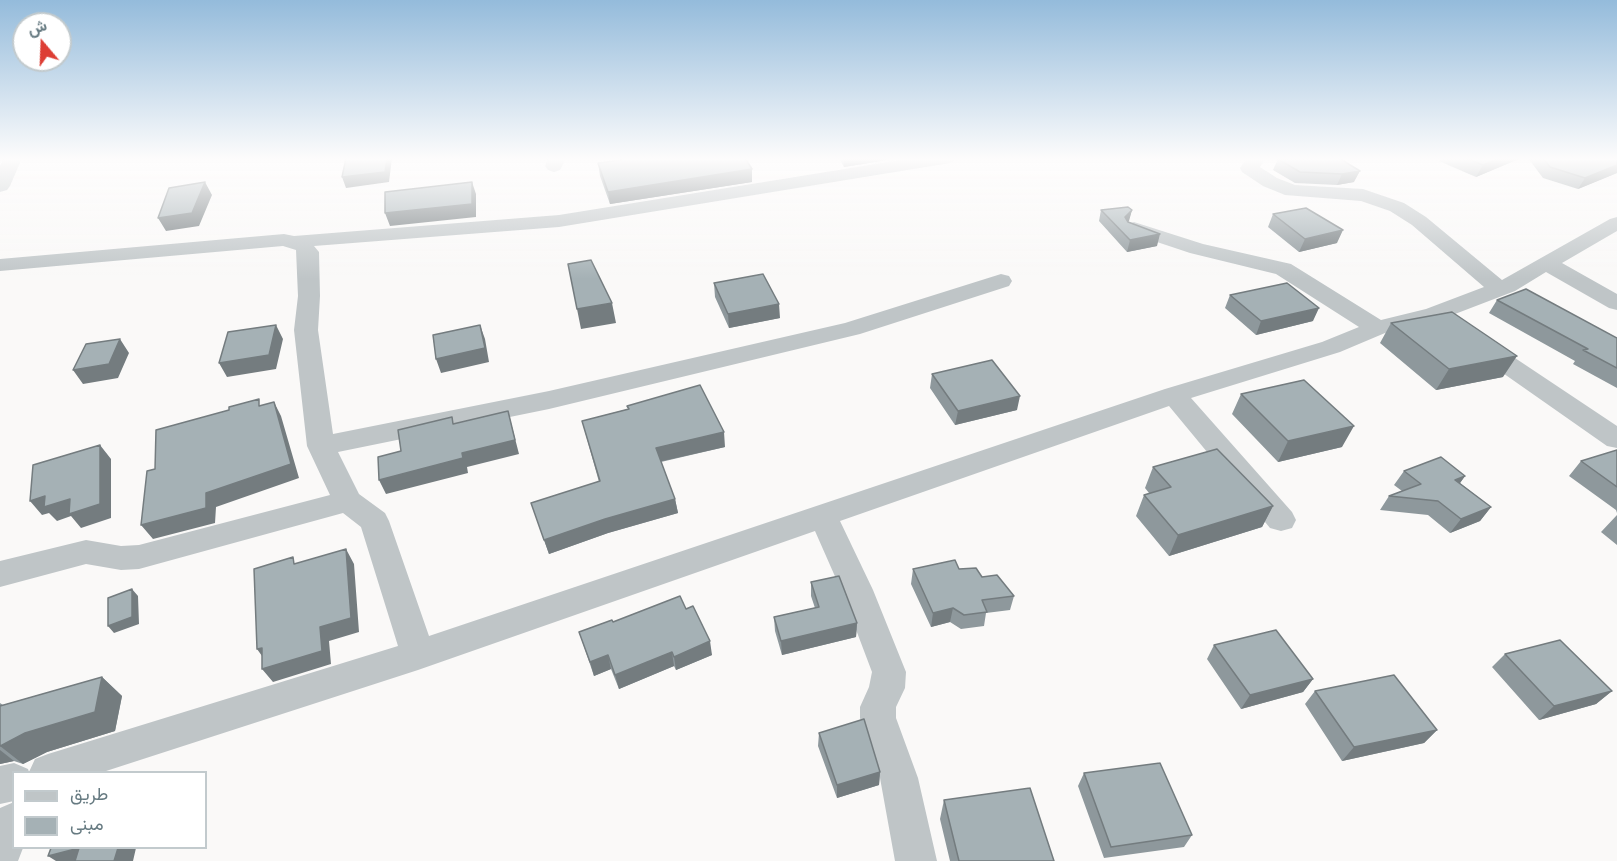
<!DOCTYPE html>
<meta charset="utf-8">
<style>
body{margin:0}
#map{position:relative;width:1617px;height:861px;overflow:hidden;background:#faf9f8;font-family:"IBM Plex Sans",Vazirmatn,sans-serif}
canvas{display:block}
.legend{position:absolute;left:12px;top:771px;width:195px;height:78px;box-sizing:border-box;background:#fff;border:2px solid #c2cacd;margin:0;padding:8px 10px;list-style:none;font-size:18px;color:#667a81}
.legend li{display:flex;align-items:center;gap:12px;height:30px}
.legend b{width:30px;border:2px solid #c2cacd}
.north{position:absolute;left:12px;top:12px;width:60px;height:60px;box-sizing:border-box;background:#fff;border:2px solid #c2cacd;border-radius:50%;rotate:341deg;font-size:16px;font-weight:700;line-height:24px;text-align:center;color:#667a81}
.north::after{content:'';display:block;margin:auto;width:21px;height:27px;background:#dd3e34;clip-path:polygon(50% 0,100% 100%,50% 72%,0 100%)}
</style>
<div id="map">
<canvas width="1617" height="861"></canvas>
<ul class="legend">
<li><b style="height:8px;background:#bfc5c7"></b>طريق</li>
<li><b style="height:16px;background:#a5b1b5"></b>مبنى</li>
</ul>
<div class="north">ش</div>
</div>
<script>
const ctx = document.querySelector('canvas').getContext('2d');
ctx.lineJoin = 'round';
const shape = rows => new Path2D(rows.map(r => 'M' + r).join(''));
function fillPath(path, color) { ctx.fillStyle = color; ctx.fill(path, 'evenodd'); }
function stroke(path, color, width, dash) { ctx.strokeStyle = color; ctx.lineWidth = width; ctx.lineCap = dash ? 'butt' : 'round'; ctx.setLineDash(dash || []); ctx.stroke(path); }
const street = shape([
 [4,158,22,158,10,186,7,190,0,192,0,166,4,158],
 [548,158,566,158,560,170,554,172,548,170,545,166,548,158],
 [913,158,959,158,950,163,559,227,314,246,319,252,320,296,318,330,333,434,549,391,845,323,1001,274,1009,276,1012,281,1009,286,860,334,549,409,338,452,359,494,385,513,389,521,429,636,1165,389,1322,342,1359,327,1276,274,1190,253,1127,232,1124,228,1127,224,1134,222,1203,244,1291,264,1381,320,1426,309,1484,287,1412,225,1390,211,1361,201,1285,195,1263,186,1242,172,1240,168,1247,158,1266,158,1260,167,1277,178,1295,185,1363,189,1404,203,1426,217,1502,280,1610,219,1617,217,1617,231,1562,263,1617,294,1617,310,1609,308,1546,272,1515,291,1442,319,1385,333,1340,352,1191,398,1292,512,1296,520,1292,528,1281,531,1270,528,1169,406,840,521,873,590,906,672,905,688,896,707,896,718,918,778,937,861,895,861,880,778,860,718,860,707,869,687,872,672,841,590,815,531,418,670,103,772,14,772,14,801,0,804,0,766,14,763,28,769,29,772,35,759,48,754,398,646,361,527,343,513,139,569,121,570,86,564,0,587,0,561,86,540,121,546,139,545,330,495,307,446,294,330,298,296,296,250,283,246,0,271,0,259,284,234,294,236,559,215,913,158],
 [1479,338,1488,340,1617,426,1617,448,1607,446,1470,350,1467,345,1470,340,1479,338],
 [14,802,14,848,23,848,18,861,0,861,0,808,14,802]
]);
const wall = shape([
 [621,158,752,182,610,204,600,176,598,163,622,160],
 [839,158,887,158,887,160,844,167],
 [1440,158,1521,158,1476,177,1439,161],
 [1528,158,1617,158,1617,173,1578,189,1543,178],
 [1278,159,1340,159,1354,182,1337,185,1295,183,1273,170],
 [1101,210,1132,210,1128,222,1157,246,1127,252,1099,221],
 [1273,214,1337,243,1299,252,1268,227],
 [714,283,780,318,729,328,715,297],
 [1230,295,1313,321,1256,335,1225,308],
 [1497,300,1617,338,1617,388,1573,364,1575,361,1489,313],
 [1391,323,1503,377,1436,390,1380,343],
 [932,374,1017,410,955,425,930,388],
 [1241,394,1342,447,1278,462,1232,414],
 [627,406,725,447,661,462,675,499,678,513,608,533,549,554,531,503,599,482,582,421,628,409],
 [1617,450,1617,513,1616,510,1569,476,1581,461],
 [1153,467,1273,506,1262,527,1169,556,1136,516,1144,495,1149,493,1145,488],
 [1404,471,1465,476,1460,483,1491,507,1480,521,1450,533,1428,515,1380,510,1389,496,1402,491,1394,485],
 [1617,515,1617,545,1601,532],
 [913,569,959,569,982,577,1014,596,1010,610,986,613,984,626,961,629,950,622,931,627,911,584],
 [811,582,857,623,856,637,782,655,775,631,774,617,815,608,811,596],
 [686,609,712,655,676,670,674,666,619,689,611,669,594,676,579,632,613,622],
 [1214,645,1313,679,1303,692,1241,709,1207,659],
 [1505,654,1612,691,1596,704,1539,720,1492,667],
 [102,677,122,696,115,731,47,752,23,764,14,761,0,764,0,703,3,705],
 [1315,691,1437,730,1424,743,1342,761,1305,704],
 [819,733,880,772,879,785,837,798,818,746],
 [1084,773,1192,835,1184,847,1104,858,1078,786],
 [944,800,1054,861,950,861,940,819]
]);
const shadedWall = shape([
 [387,158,392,158,389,182,346,188,342,177],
 [844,158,887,158,887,160,844,167],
 [1500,158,1521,158,1476,177,1483,165],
 [1617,165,1617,173,1578,189,1585,178],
 [752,169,752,182,610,204,608,192],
 [1360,171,1354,182,1337,185,1342,174],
 [205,182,212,195,199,226,166,231,158,218],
 [472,182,476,194,476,217,390,226,385,213],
 [1132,210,1129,221,1122,228,1125,217],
 [1343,230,1337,243,1299,252,1305,239],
 [1160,234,1157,246,1127,252,1130,240],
 [612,303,616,323,581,329,577,309],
 [779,304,780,318,729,328,728,314],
 [1319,308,1313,321,1256,335,1261,321],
 [276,325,283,339,276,369,227,377,219,363],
 [480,325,485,339,489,362,441,373,436,359],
 [120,339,129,353,118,378,83,384,73,370],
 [1517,356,1503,377,1436,390,1449,369],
 [1020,396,1017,410,955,425,958,411],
 [274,402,281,416,299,478,216,507,215,523,153,539,141,525,206,493],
 [508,411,519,454,467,467,468,473,386,494,379,480,462,453],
 [1354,426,1342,447,1278,462,1288,441],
 [724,432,725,447,658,462,656,448],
 [100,445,111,459,111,518,81,528,71,516,57,521,49,513,42,515,30,501],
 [1465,476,1455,490,1455,480],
 [675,499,678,513,608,533,549,554,544,540,605,519],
 [1273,506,1262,527,1169,556,1178,535],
 [1491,507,1480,521,1450,533,1461,519],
 [346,549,354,564,359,632,329,641,331,664,273,682,262,669,320,627],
 [132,589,138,596,139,624,114,633,108,626],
 [953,608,950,622,931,627,933,613],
 [857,623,856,637,782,655,781,641],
 [710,641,712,655,676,670,674,657],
 [262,648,267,663,257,649],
 [672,652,674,666,619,689,615,675],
 [608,655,611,669,594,676,590,662],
 [102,677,122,696,115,731,47,752,23,764,0,746],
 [1313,679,1303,692,1241,709,1250,695],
 [1612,691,1596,704,1539,720,1554,706],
 [1437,730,1424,743,1342,761,1354,747],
 [0,750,14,761,0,764],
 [880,772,879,785,837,798,837,785],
 [79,848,90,861,56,861,48,856],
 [118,848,136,848,133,861,114,861]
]);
const building = shape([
 [346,158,387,158,385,172,342,177,346,158],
 [622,158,745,158,752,169,608,192,598,163,622,160,622,158],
 [1339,158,1360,171,1342,174,1300,172,1278,159,1339,158],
 [1466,158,1500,158,1483,165,1466,158],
 [1543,158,1617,158,1617,165,1585,178,1550,167,1543,158],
 [205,182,192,213,158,218,169,188,205,182],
 [472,182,472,204,385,213,385,192,472,182],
 [1128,207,1132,210,1125,217,1128,222,1160,234,1130,240,1101,210,1128,207],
 [1306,208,1343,230,1305,239,1273,214,1306,208],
 [591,260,612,303,577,309,568,264,591,260],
 [763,274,779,304,728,314,714,283,763,274],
 [1287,283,1319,308,1261,321,1230,295,1287,283],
 [1526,289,1617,338,1617,368,1583,350,1588,349,1497,300,1526,289],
 [1452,312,1517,356,1449,369,1391,323,1452,312],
 [276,325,269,355,219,363,228,332,276,325],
 [480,325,485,348,436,359,433,335,480,325],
 [120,339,109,364,73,370,86,344,120,339],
 [992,360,1020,396,958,411,932,374,992,360],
 [1304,380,1354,426,1288,441,1241,394,1304,380],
 [700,385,724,432,656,448,675,499,605,519,544,540,531,503,600,481,582,421,629,409,627,406,700,385],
 [259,399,259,406,274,402,291,464,206,493,206,508,141,525,147,471,155,469,156,430,229,410,229,407,259,399],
 [508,411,515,440,462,453,463,458,379,480,378,457,401,451,398,430,452,417,453,424,508,411],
 [100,445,100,504,69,514,70,499,44,507,45,496,30,501,33,465,100,445],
 [1217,449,1273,506,1178,535,1144,495,1171,487,1153,467,1217,449],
 [1617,450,1617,487,1581,461,1617,450],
 [1441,457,1465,476,1455,480,1491,507,1461,519,1438,501,1389,496,1421,484,1404,471,1441,457],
 [346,549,351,618,320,627,322,651,262,669,262,648,257,649,254,569,293,557,294,564,346,549],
 [955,560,959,569,976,568,982,577,997,575,1014,596,982,600,987,612,964,615,953,608,933,613,913,569,955,560],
 [839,576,857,623,781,641,774,617,819,607,811,582,839,576],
 [132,589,132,617,108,626,108,598,132,589],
 [680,596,686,609,693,606,710,641,674,657,672,652,615,675,608,655,590,662,579,632,612,620,613,622,680,596],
 [1276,630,1313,679,1250,695,1214,645,1276,630],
 [1560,640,1612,691,1554,706,1505,654,1560,640],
 [1394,675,1437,730,1354,747,1315,691,1394,675],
 [102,677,95,712,25,733,0,746,0,706,102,677],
 [864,719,880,772,837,785,819,733,864,719],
 [1160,763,1192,835,1111,847,1084,773,1160,763],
 [1030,788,1054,861,959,861,944,800,1030,788],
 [51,848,118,848,114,861,75,861,79,848,48,856,51,848]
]);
fillPath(street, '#bfc5c7');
fillPath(wall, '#8e989c');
fillPath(shadedWall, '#747c7f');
fillPath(building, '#a5b1b5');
stroke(building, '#747c7f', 1.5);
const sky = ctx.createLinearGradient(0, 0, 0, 279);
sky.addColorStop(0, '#94bbdb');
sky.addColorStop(0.57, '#fdfcfc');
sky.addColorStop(1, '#fdfcfc00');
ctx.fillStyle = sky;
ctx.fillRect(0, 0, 1617, 279);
</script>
